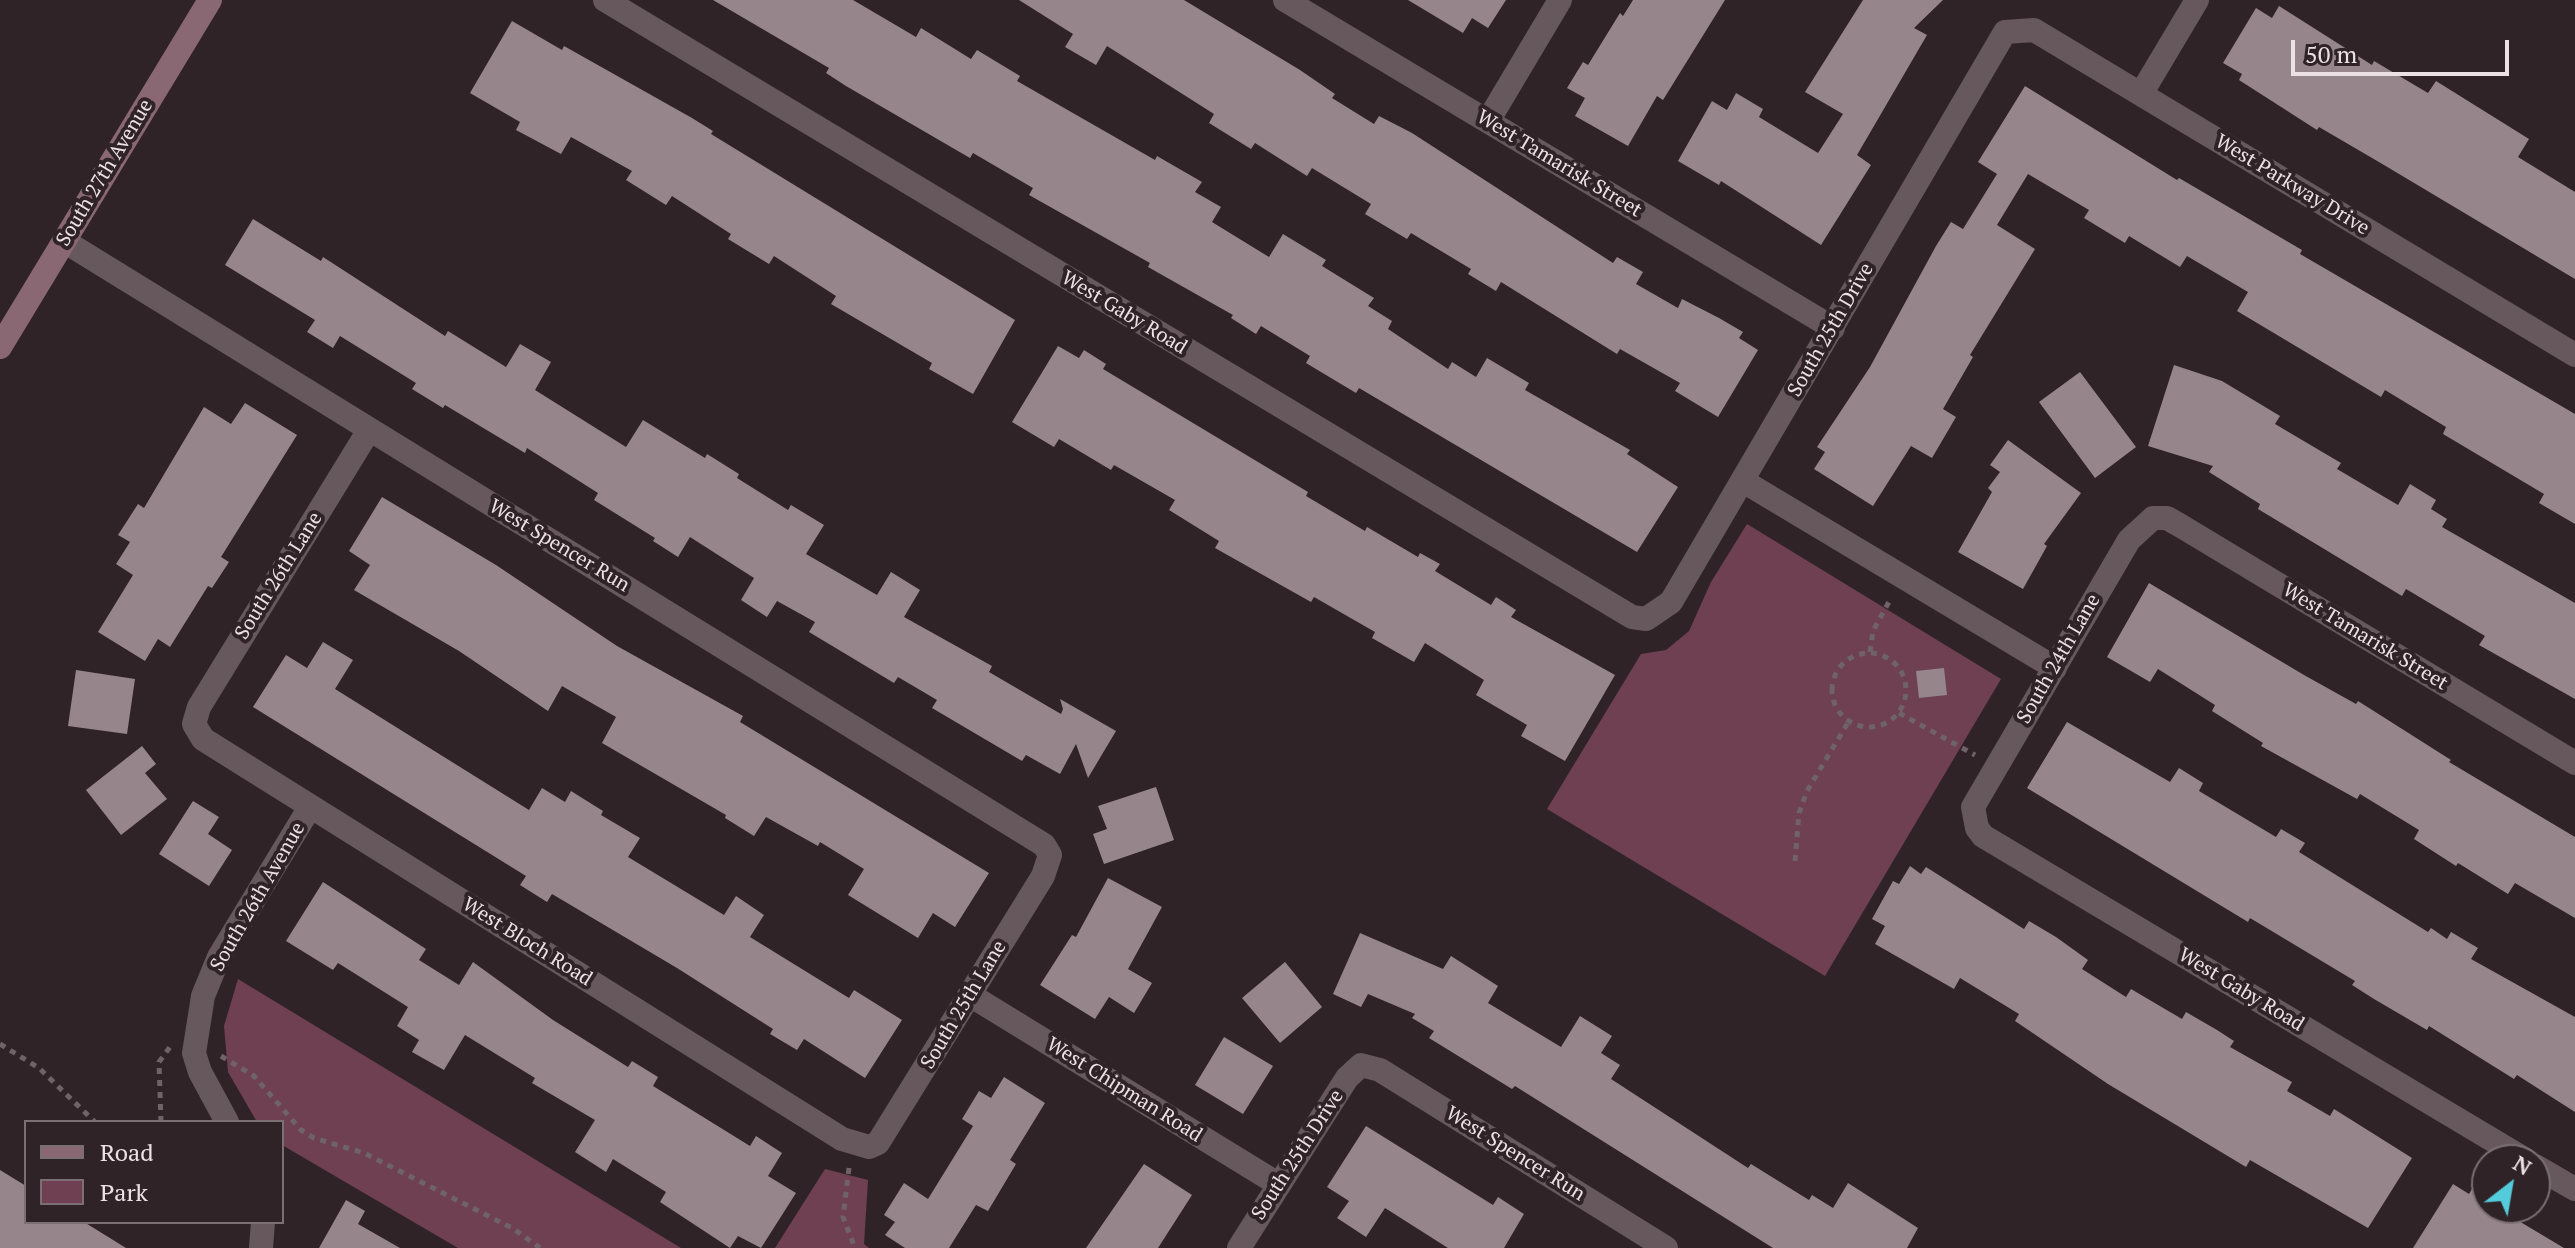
<!DOCTYPE html>
<style>
body{margin:0}
#map{position:relative;width:2575px;height:1248px;overflow:hidden;background:#302327;font-family:"PT Serif",serif}
canvas{display:block}
.legend{position:absolute;left:24px;top:1120px;width:260px;height:104px;box-sizing:border-box;background:#302327;border:2px solid #7b6f73;margin:0;padding:10px 14px;list-style:none;font-size:24px;color:#ebe1e4}
.legend li{display:flex;align-items:center;gap:16px;height:40px}
.legend b{width:40px;border:2px solid #7b6f73}
.north{position:absolute;left:2471px;top:1144px;width:80px;height:80px;box-sizing:border-box;background:#302327;border:2px solid #7b6f73;border-radius:50%;rotate:31deg;font-size:22px;font-weight:700;line-height:32px;text-align:center;color:#ebe1e4}
.north::after{content:'';display:block;margin:auto;width:28px;height:36px;background:#53cbda;clip-path:polygon(50% 0,100% 100%,50% 72%,0 100%)}
.scale{position:absolute;left:2291px;top:40px;width:218px;height:36px;box-sizing:border-box;border:4px solid #ebe1e4;border-top:0;padding-left:10px;font-size:24px;line-height:28px;white-space:nowrap;color:#ebe1e4;-webkit-text-stroke:6px #302327;paint-order:stroke}
</style>
<div id="map">
<canvas width="2575" height="1248"></canvas>
<ul class="legend">
<li><b style="height:10px;background:#896874"></b>Road</li>
<li><b style="height:22px;background:#6e4051"></b>Park</li>
</ul>
<div class="north">N</div>
<div class="scale">50 m</div>
</div>
<script>
const ctx = document.querySelector('canvas').getContext('2d');
ctx.lineJoin = 'round';
function fillPath(path, color) { ctx.fillStyle = color; ctx.fill(path, 'evenodd'); }
const shape = rows => new Path2D(rows.map(r => 'M' + r).join(''));
function stroke(path, color, width, dash) { ctx.strokeStyle = color; ctx.lineWidth = width; ctx.lineCap = dash ? 'butt' : 'round'; ctx.setLineDash(dash || []); ctx.stroke(path); }
function drawText(font, color, halo, rows, align = 'center') {
  ctx.font = font + ' "PT Serif",serif'; ctx.lineWidth = 8; ctx.setLineDash([]); ctx.textBaseline = 'middle'; ctx.strokeStyle = halo; ctx.fillStyle = color; for (const [text, x, y, turn = 0] of rows) {
    ctx.save(); ctx.translate(x, y); ctx.rotate((+turn || 0) * Math.PI / 180); ctx.textAlign = isNaN(turn) ? turn : align; if (halo) ctx.strokeText(text, 0, 0); ctx.fillText(text, 0, 0); ctx.restore();
  }
}
const green = shape([
 [1747,524,2001,679,1825,976,1547,809,1641,654,1666,650,1689,631,1711,582],
 [238,979,681,1248,458,1248,282,1145,282,1122,257,1122,228,1072,224,1026],
 [825,1169,868,1180,864,1244,869,1248,775,1248]
]);
const building = shape([
 [713,0,853,0,916,37,921,28,971,59,977,50,1020,76,1017,81,1155,160,1157,156,1202,182,1195,192,1221,207,1212,222,1269,257,1283,234,1326,260,1322,266,1374,298,1368,306,1392,321,1388,329,1448,369,1452,362,1476,377,1487,358,1529,383,1525,390,1630,450,1627,454,1678,487,1637,552,1359,388,1356,393,1306,363,1310,356,1261,326,1256,334,1231,318,1233,315,1148,267,1150,263,1029,195,1033,188,973,153,970,158,846,86,826,73,829,68],
 [1019,0,1184,0,1300,70,1335,94,1332,98,1374,124,1379,116,1412,133,1613,263,1617,257,1643,272,1636,284,1678,308,1682,299,1719,318,1743,332,1739,338,1758,350,1718,417,1675,391,1680,383,1620,349,1617,354,1501,282,1496,291,1468,274,1471,269,1411,233,1407,239,1365,214,1371,204,1312,168,1307,176,1255,143,1251,149,1209,123,1214,114,1107,46,1096,65,1065,47,1073,34],
 [1408,0,1506,0,1488,28,1472,18,1463,33],
 [1633,0,1725,0,1663,100,1657,96,1628,146,1575,116,1585,98,1567,88,1583,62,1588,65,1620,13,1623,16],
 [1863,0,1943,0,1914,28,1927,35,1857,155,1871,165,1821,245,1721,181,1719,185,1678,161,1712,101,1727,110,1736,93,1763,109,1759,117,1818,153,1843,114,1805,92],
 [2279,6,2372,65,2374,61,2428,93,2436,81,2529,139,2518,157,2575,192,2575,279,2384,165,2319,127,2317,130,2239,80,2242,74,2223,63,2256,8,2272,18],
 [512,21,562,50,564,46,692,118,713,131,711,134,1015,320,973,394,929,369,932,363,831,304,836,296,774,256,769,264,728,239,731,234,672,196,666,205,626,180,632,171,571,137,561,154,516,130,520,122,470,93],
 [2025,86,2177,180,2179,178,2302,250,2300,254,2575,414,2575,524,2539,503,2544,494,2443,434,2446,427,2385,390,2381,397,2237,311,2248,292,2187,256,2180,267,2129,236,2125,243,2084,218,2089,210,2028,174,1997,225,2035,249,1970,355,1973,357,1943,409,1956,417,1932,458,1911,446,1873,506,1814,469,1825,452,1817,447,1870,367,1936,246,1951,222,1963,229,1997,174,1978,162],
 [253,219,321,261,323,257,445,336,448,331,506,367,520,344,551,362,535,390,626,447,643,420,705,458,707,454,739,474,737,478,788,510,791,505,824,525,806,554,877,595,891,572,920,590,904,617,992,666,989,672,1061,714,1063,709,1060,699,1116,731,1088,778,1076,744,1060,774,1026,755,1022,761,932,708,937,700,898,677,894,683,809,632,815,622,777,601,767,617,741,600,754,578,690,537,678,557,653,541,655,538,594,500,598,493,527,448,525,453,445,405,443,408,412,389,416,383,340,336,333,348,307,332,315,320,225,265],
 [1058,346,1079,358,1084,350,1106,364,1103,369,1308,492,1306,496,1365,531,1367,527,1418,557,1420,553,1440,564,1435,571,1491,605,1496,597,1516,610,1511,617,1615,675,1565,761,1521,736,1527,725,1476,695,1484,680,1425,643,1414,662,1372,638,1375,632,1314,597,1311,602,1215,548,1219,541,1169,510,1175,500,1114,465,1111,470,1059,439,1054,447,1012,422],
 [2174,365,2222,381,2280,416,2275,424,2341,463,2337,469,2398,505,2410,484,2436,500,2431,509,2447,519,2442,527,2575,603,2575,699,2479,645,2485,636,2406,589,2402,596,2258,509,2260,504,2209,472,2213,466,2148,446],
 [2080,372,2136,447,2095,478,2039,402],
 [245,403,297,435,221,557,229,562,212,588,208,586,170,647,158,639,145,661,98,632,133,575,116,564,130,542,118,535,138,504,144,508,204,407,231,424],
 [2008,440,2081,493,2044,544,2047,546,2023,589,1958,552,1992,492,1988,488,2000,472,1990,465],
 [382,497,496,565,617,646,743,716,740,722,989,873,955,927,933,913,918,938,848,895,864,869,820,842,818,846,766,817,754,836,725,818,726,815,602,743,616,717,562,686,548,711,459,651,354,590,370,565,349,551],
 [2149,583,2304,675,2356,704,2358,701,2451,760,2449,762,2575,837,2575,918,2515,883,2508,894,2458,863,2456,866,2414,839,2419,830,2360,794,2357,799,2261,746,2263,743,2212,711,2215,705,2158,669,2150,682,2107,657],
 [323,642,353,660,335,689,529,810,542,788,565,802,571,791,603,811,601,815,640,838,628,857,724,915,736,896,764,915,750,937,849,998,854,990,902,1020,865,1078,804,1039,797,1050,770,1034,773,1029,677,968,552,894,547,902,520,885,526,876,253,707,286,655,307,668],
 [1944,668,1947,695,1919,698,1916,671],
 [76,670,135,679,127,734,68,726],
 [2067,722,2170,782,2179,768,2203,783,2199,791,2276,837,2281,829,2305,843,2299,852,2428,932,2431,928,2447,939,2451,932,2478,948,2471,959,2575,1017,2575,1112,2517,1075,2514,1079,2429,1026,2427,1030,2374,999,2352,985,2355,981,2250,918,2248,922,2027,788],
 [142,746,156,764,145,773,167,799,121,835,86,790],
 [1156,787,1174,840,1104,864,1093,834,1107,829,1098,806],
 [193,801,219,817,208,834,232,850,209,886,159,854],
 [1910,866,1921,874,1926,867,2024,929,2029,921,2056,937,2088,960,2082,969,2126,997,2131,989,2182,1019,2186,1012,2217,1030,2234,1041,2230,1047,2292,1082,2287,1091,2330,1116,2334,1109,2412,1158,2368,1228,2250,1160,2246,1167,2108,1084,2015,1021,2019,1014,1960,978,1954,989,1875,944,1885,926,1872,919,1893,881,1899,884],
 [1108,878,1162,907,1128,969,1152,983,1134,1013,1109,997,1095,1019,1040,985,1072,935,1076,937],
 [323,882,426,949,419,960,459,985,473,962,553,1020,628,1067,632,1061,658,1077,653,1086,750,1146,756,1136,782,1153,768,1176,796,1193,761,1248,738,1236,730,1248,660,1202,666,1192,613,1159,606,1172,575,1152,595,1120,532,1083,535,1078,465,1035,444,1070,412,1052,419,1040,397,1026,408,1007,338,963,333,970,286,941],
 [1360,933,1443,969,1451,956,1498,986,1488,1003,1561,1047,1580,1016,1612,1036,1601,1053,1620,1065,1611,1079,1748,1168,1751,1164,1809,1200,1812,1195,1833,1208,1848,1183,1918,1228,1907,1248,1773,1248,1515,1086,1512,1089,1429,1038,1434,1031,1412,1018,1415,1014,1368,994,1361,1007,1333,994],
 [1285,962,1322,1007,1280,1043,1242,998],
 [1224,1037,1273,1066,1243,1114,1195,1085],
 [1004,1077,1045,1103,1010,1160,1016,1164,988,1211,976,1205,949,1248,905,1248,885,1235,895,1222,884,1215,904,1183,928,1199,973,1126,962,1119,979,1091,991,1098],
 [1366,1126,1493,1205,1498,1197,1524,1214,1504,1248,1448,1248,1385,1208,1366,1237,1337,1218,1349,1201,1327,1187],
 [1144,1164,1192,1195,1158,1248,1086,1248],
 [2487,1164,2487,1208,2497,1208,2564,1248,2413,1248,2453,1184,2469,1194],
 [0,1170,26,1186,26,1222,84,1222,126,1248,0,1248],
 [346,1200,365,1211,358,1224,400,1248,319,1248]
]);
const path = shape([
 [1870,652,1873,631,1891,598],
 '1832 690a37 37 0 1 1 74 0a37 37 0 1 1-74 0Z',
 [1899,713,1975,755],
 [1795,861,1799,813,1807,791,1849,721],
 [0,1044,39,1068,95,1122],
 [221,1056,254,1076,301,1130,314,1138,364,1153,512,1228,540,1248],
 [161,1122,159,1062,170,1047],
 [849,1168,843,1217,855,1248]
]);
const street = shape([
 [605,0,1632,617,1646,619,1671,602,2005,32,2034,30,2575,355],
 [1285,0,1833,328],
 [2141,94,2197,0],
 [1488,121,1560,0],
 [64,241,1044,845,1050,855,1043,876,878,1143,869,1147,842,1139,203,739,194,724,199,707,369,430],
 [1743,481,2055,668],
 [970,995,1278,1184],
 [227,1122,200,1072,194,1053,203,996,219,957,310,807],
 [2526,1160,1983,836,1977,828,1973,807,2129,540,2153,518,2167,518,2181,526,2575,763],
 [2535,1166,2575,1189],
 [261,1248,263,1222],
 [1239,1248,1347,1078,1361,1065,1380,1070,1666,1248]
]);
const secondary = shape([
 [0,347,210,0]
]);
const streetNames = [
 ["West Tamarisk Street",1559,164,31],
 ["South 27th Avenue",105,173,-59],
 ["West Parkway Drive",2292,185,31],
 ["West Gaby Road",1124,313,31],
 ["South 25th Drive",1831,330,-60],
 ["West Spencer Run",559,546,31],
 ["South 26th Lane",279,576,-58],
 ["West Tamarisk Street",2365,637,31],
 ["South 24th Lane",2059,659,-60],
 ["South 26th Avenue",258,897,-60],
 ["West Bloch Road",527,942,32],
 ["West Gaby Road",2241,990,31],
 ["South 25th Lane",964,1005,-59],
 ["West Chipman Road",1124,1090,32],
 ["West Spencer Run",1515,1154,32],
 ["South 25th Drive",1298,1155,-57]
];
fillPath(green, '#6e4051');
fillPath(building, '#96868b');
stroke(path, '#6f6367', 5, [6, 6]);
stroke(street, '#67585d', 24);
stroke(secondary, '#896874', 24);
drawText('20px', '#ebe1e4', '#302327', streetNames);
</script>
